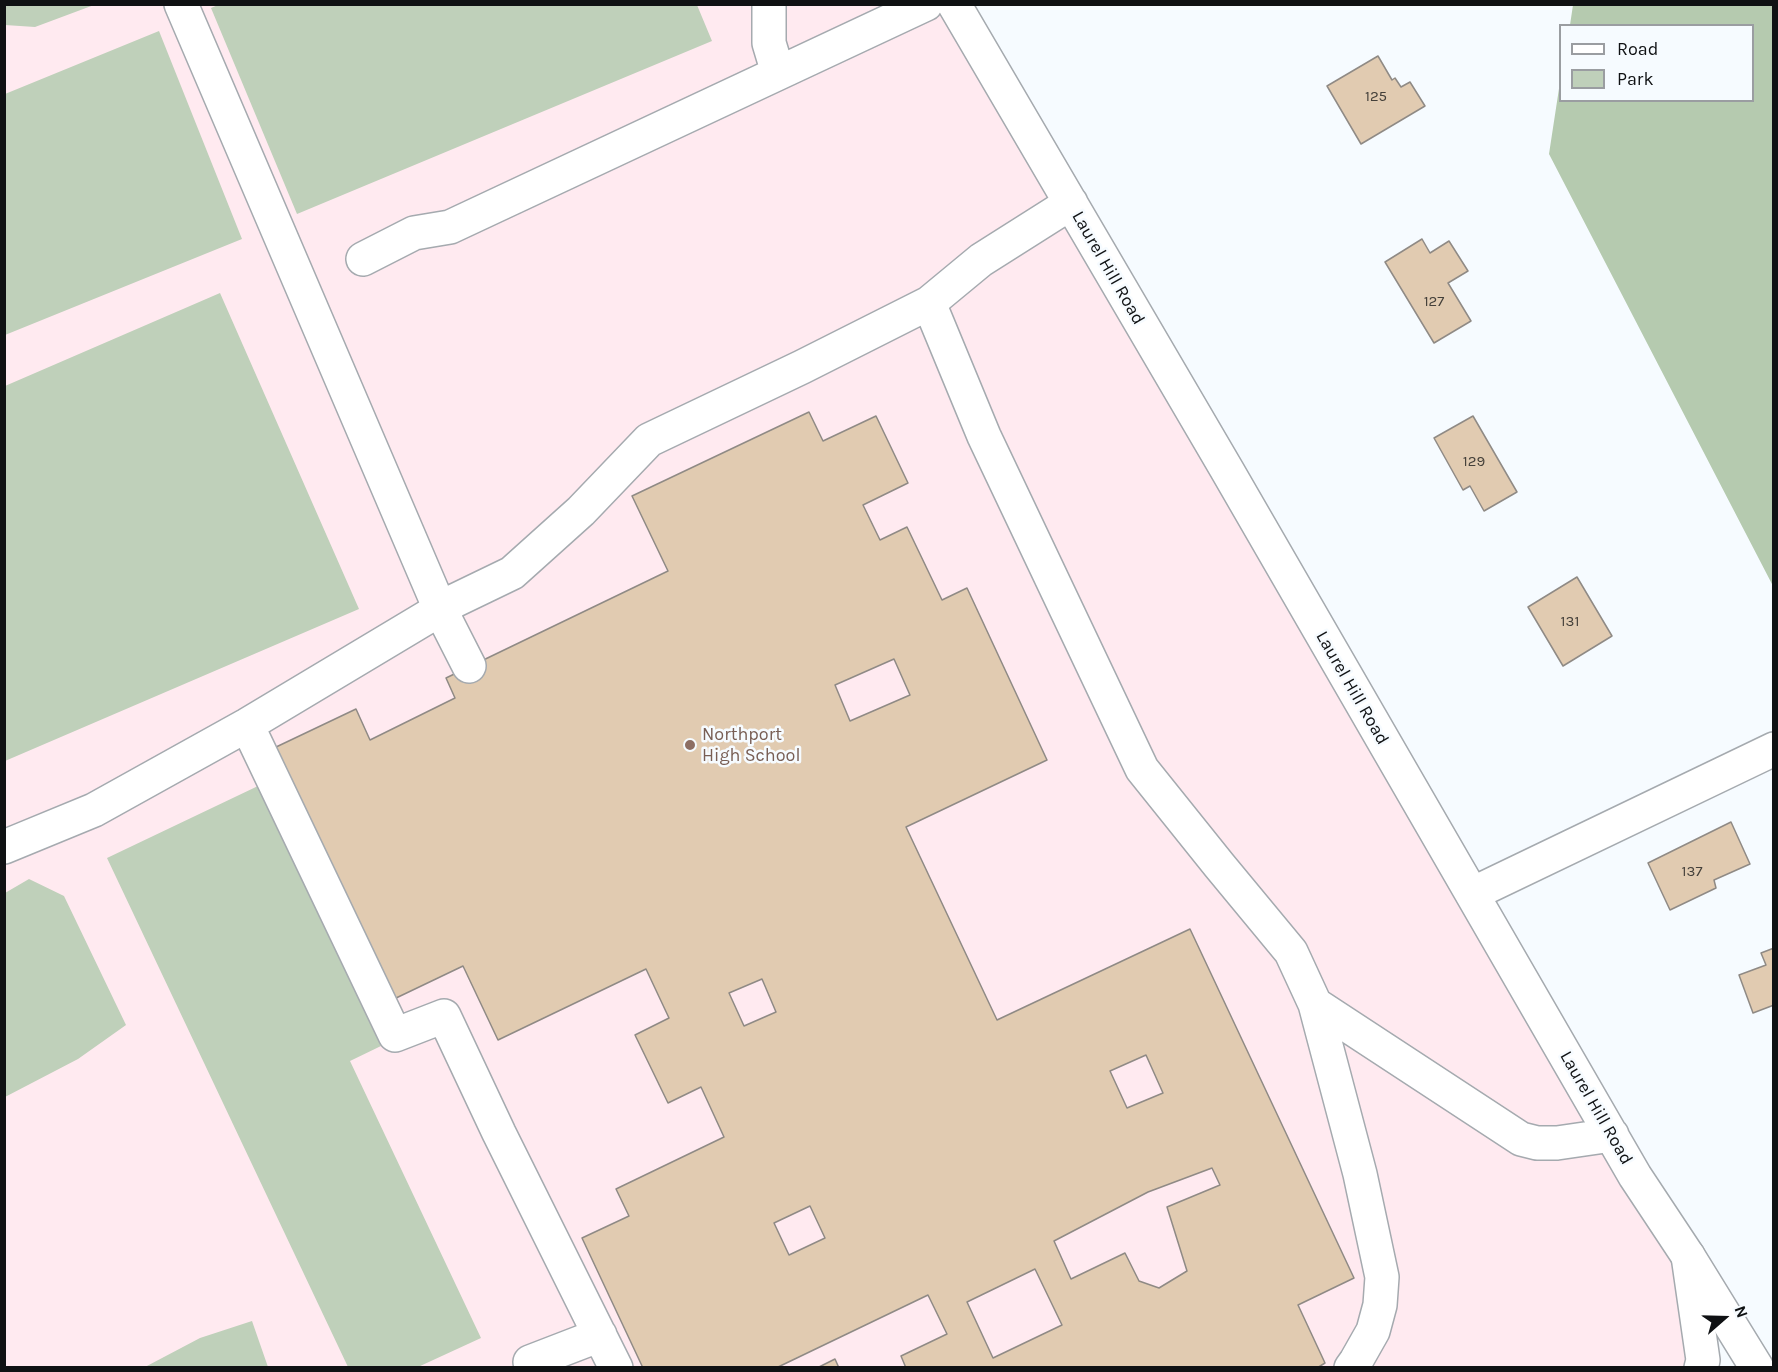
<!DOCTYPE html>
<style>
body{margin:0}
#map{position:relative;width:1778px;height:1372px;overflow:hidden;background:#f6fbff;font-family:Karla,sans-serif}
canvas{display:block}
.frame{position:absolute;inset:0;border:6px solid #0f1113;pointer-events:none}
.legend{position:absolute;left:1559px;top:24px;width:195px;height:78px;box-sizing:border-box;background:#f6fbff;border:2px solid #9a9da1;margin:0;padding:8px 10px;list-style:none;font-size:18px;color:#0f1113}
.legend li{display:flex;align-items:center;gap:12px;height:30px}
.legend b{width:30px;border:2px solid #9a9da1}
.north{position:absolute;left:1694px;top:1288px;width:60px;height:60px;-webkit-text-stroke:4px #f6fbff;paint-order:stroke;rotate:70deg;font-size:16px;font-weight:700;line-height:24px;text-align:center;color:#0f1113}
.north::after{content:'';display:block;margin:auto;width:21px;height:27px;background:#0f1113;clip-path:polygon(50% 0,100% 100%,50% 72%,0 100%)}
</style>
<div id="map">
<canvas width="1778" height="1372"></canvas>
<div class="frame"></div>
<ul class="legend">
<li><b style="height:8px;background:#fff"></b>Road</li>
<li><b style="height:16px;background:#bfd0ba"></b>Park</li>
</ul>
<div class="north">N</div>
</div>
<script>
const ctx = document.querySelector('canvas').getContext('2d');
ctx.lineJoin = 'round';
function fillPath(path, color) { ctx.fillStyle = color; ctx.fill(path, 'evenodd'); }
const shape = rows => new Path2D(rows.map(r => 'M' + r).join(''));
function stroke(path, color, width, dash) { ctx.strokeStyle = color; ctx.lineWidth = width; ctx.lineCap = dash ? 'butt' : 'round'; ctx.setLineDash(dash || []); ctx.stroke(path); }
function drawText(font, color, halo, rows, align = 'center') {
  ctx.font = font + ' Karla,sans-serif'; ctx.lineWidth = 5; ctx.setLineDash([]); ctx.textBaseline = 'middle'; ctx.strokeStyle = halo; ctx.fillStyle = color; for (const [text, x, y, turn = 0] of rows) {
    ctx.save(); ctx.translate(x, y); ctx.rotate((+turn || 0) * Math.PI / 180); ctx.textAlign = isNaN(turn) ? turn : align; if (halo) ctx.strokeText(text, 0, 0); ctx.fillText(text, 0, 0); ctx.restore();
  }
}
const education = shape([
 [5,4,942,5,1678,1258,1690,1368,5,1368]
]);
const green = shape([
 [4,5,5,4,94,5,35,27,5,25],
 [218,5,697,5,712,41,297,214,211,8],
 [159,31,242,239,5,335,5,94],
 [220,293,359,609,5,761,5,386],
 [258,786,381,1046,350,1061,481,1338,418,1367,348,1367,107,858],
 [29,879,64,896,126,1025,78,1059,5,1097,5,893],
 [252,1321,268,1367,145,1367,200,1338]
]);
const forest = shape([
 [1573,5,1773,5,1773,586,1549,154,1560,82,1560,100,1752,100,1752,26,1570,25]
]);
const building = shape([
 [1378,56,1392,80,1395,78,1401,87,1410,82,1425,106,1361,144,1327,86,1378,56],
 [1422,239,1430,253,1449,241,1468,271,1448,283,1471,321,1434,343,1385,262,1422,239],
 [809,412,823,441,876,416,908,483,863,505,880,540,907,527,942,600,967,588,1047,760,906,827,997,1020,1190,929,1354,1278,1298,1305,1325,1363,1317,1368,906,1368,901,1356,947,1334,928,1295,776,1368,643,1368,582,1238,629,1216,616,1189,724,1137,701,1087,668,1103,635,1035,669,1018,646,969,498,1040,463,966,394,999,274,748,356,709,370,740,455,698,446,678,668,571,632,496,809,412],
 [894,659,910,695,850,721,835,685,894,659],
 [762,979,776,1012,744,1026,729,993,762,979],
 [1146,1055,1163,1093,1127,1108,1110,1071,1146,1055],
 [1212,1168,1220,1185,1167,1207,1187,1271,1159,1288,1139,1281,1125,1253,1071,1279,1054,1241,1148,1192,1212,1168],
 [810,1206,825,1238,789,1255,774,1223,810,1206],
 [1035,1269,1062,1325,993,1358,967,1302,1035,1269],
 [1473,416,1517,492,1484,511,1470,486,1463,490,1434,438,1473,416],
 [1577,577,1612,636,1563,666,1528,607,1577,577],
 [1731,822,1750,864,1714,880,1716,888,1670,910,1648,863,1731,822],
 [1774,948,1774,1005,1753,1013,1739,975,1766,965,1761,953,1774,948],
 [835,1359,839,1368,817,1368,835,1359]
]);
const minor = shape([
 [181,4,440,609,469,666],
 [769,4,769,43,778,73],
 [954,4,1227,470,1635,1176,1688,1256,1757,1368],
 [363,259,414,233,450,227,926,4],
 [929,303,984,436,1142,769,1219,865,1291,952,1315,1004,1360,1174,1382,1277,1380,1305,1373,1331,1356,1361,1351,1368],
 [247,725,395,1035,444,1016,499,1133,616,1368],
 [4,847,94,810,247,725,454,601,512,573,581,511,649,440,802,367,929,303,981,260,1071,203],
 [1472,894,1774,749],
 [1315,1004,1521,1139,1537,1143,1557,1143,1612,1135],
 [530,1362,600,1335]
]);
const major = shape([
 [1688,1256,1703,1360,1701,1368]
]);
const markers = [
 [690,745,6,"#8d6e63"]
];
const numberNames = [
 ["125",1376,97],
 ["127",1434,302],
 ["129",1474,462],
 ["131",1570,622],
 ["137",1692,872]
];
const streetNames = [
 ["Laurel Hill Road",1108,268,60],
 ["Laurel Hill Road",1352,688,60],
 ["Laurel Hill Road",1596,1108,60]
];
const educationNames = [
 ["Northport",702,735],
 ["High School",702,756]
];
fillPath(education, '#ffeaf0');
fillPath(green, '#bfd0ba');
fillPath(forest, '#b5caaf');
fillPath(building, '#e1cbb1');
stroke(building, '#8f8a85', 1.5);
stroke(minor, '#a5aaaf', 36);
stroke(major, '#a5aaaf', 36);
stroke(minor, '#fff', 33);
stroke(major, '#fff', 33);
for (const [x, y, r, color] of markers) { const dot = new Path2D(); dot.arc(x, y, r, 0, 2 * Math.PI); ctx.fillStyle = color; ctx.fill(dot); stroke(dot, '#f6fbff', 2); }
drawText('15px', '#44403a', null, numberNames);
drawText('18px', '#0f1113', '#f6fbff', streetNames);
drawText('18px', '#785e54', '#f6fbff', educationNames, 'left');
</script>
